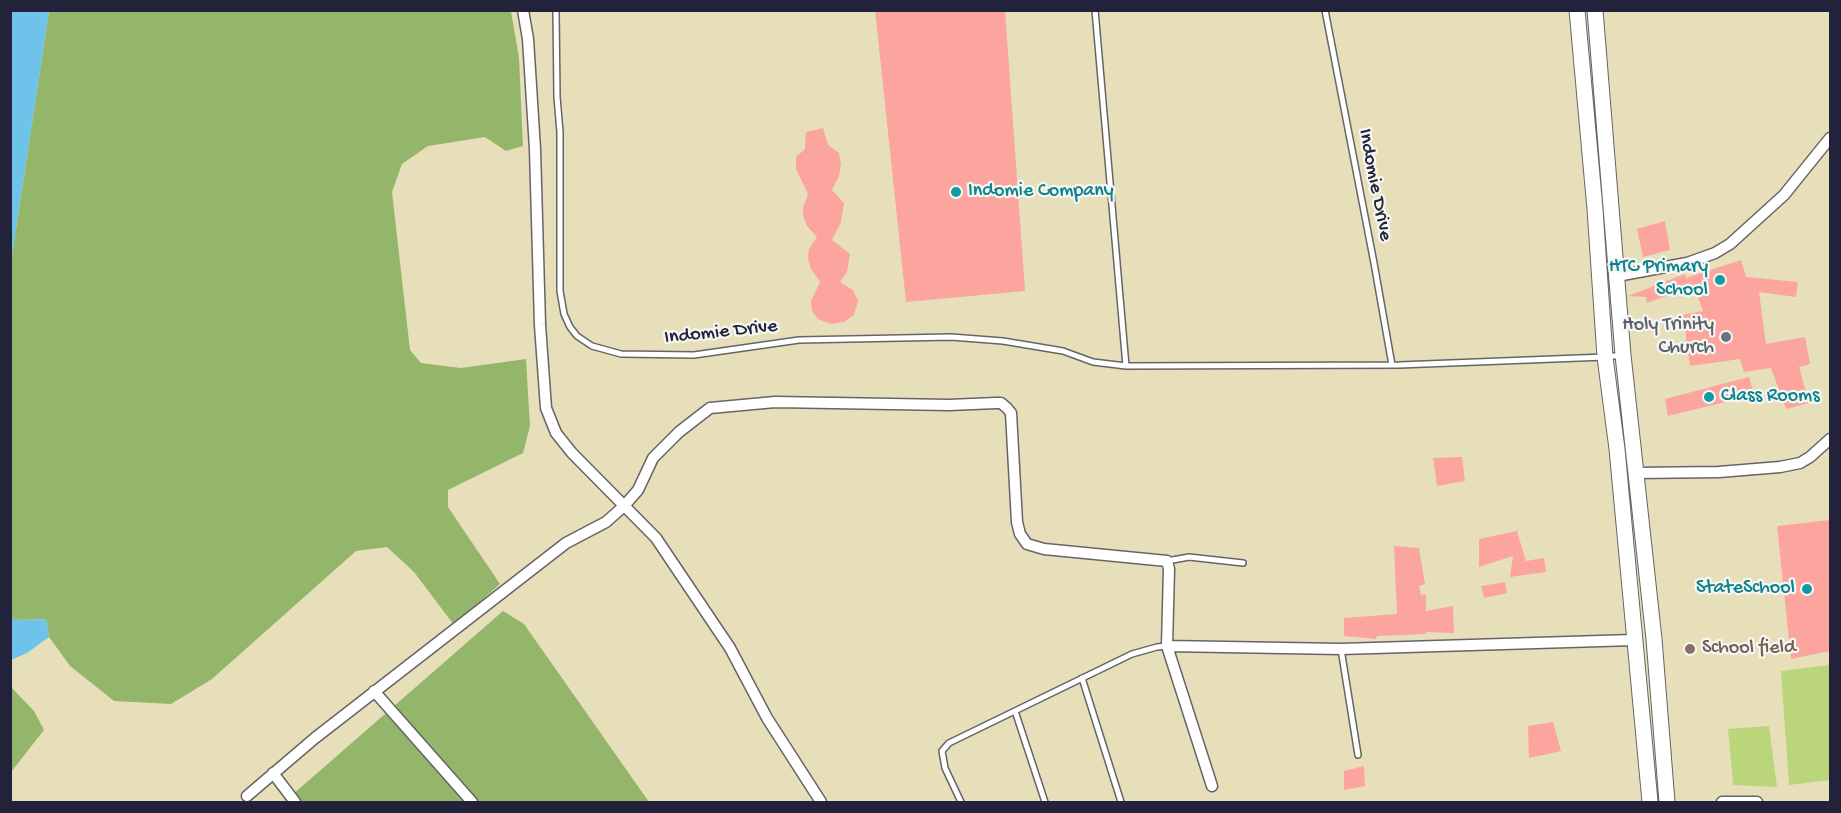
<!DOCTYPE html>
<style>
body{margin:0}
#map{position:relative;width:1841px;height:813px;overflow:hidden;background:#e7dfba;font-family:"Gochi Hand",sans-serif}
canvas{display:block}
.frame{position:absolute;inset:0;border:12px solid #22223b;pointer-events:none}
</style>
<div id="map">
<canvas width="1841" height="813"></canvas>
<div class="frame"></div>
</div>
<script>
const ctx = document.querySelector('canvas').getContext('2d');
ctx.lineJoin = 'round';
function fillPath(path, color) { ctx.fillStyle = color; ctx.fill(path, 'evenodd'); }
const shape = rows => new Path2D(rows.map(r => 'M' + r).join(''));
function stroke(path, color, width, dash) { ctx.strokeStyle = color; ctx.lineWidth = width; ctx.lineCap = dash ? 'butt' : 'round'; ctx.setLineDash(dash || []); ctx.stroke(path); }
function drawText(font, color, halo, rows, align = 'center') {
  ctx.font = font + ' "Gochi Hand",sans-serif'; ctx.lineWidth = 4.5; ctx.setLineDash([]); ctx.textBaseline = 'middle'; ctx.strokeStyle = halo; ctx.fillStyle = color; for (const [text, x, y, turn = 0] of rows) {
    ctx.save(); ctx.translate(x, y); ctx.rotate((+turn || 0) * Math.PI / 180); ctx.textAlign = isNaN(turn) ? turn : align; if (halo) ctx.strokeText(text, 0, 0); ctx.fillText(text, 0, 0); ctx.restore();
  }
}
const green = shape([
 [1830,665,1830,780,1789,785,1781,671],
 [1769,726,1777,787,1733,785,1728,729]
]);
const forest = shape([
 [49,11,511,11,519,58,523,146,506,151,485,137,428,146,402,164,392,192,410,350,421,363,461,368,526,359,530,426,523,453,448,490,448,507,500,584,454,625,414,572,387,547,356,551,212,679,171,704,114,701,70,666,49,637,46,619,15,620,11,617,11,262],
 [503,611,524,624,649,802,284,802],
 [11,687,34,711,44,730,11,772]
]);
const water = shape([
 [11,10,49,11,11,262,10,11],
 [11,617,16,620,46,619,49,637,27,653,11,660]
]);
const building = shape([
 [875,10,1005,10,1025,291,906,302],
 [823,128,828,145,839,153,841,164,839,176,832,190,844,203,841,222,832,240,850,254,847,272,840,282,853,290,858,301,854,315,844,322,831,324,818,319,812,311,811,301,820,282,811,269,808,259,809,249,817,237,807,226,803,216,803,208,808,194,796,169,796,157,805,149,806,132],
 [1665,221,1670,250,1643,257,1637,229],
 [1741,260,1746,277,1798,282,1796,297,1759,292,1766,344,1805,337,1810,364,1799,367,1809,403,1786,409,1771,368,1744,372,1740,359,1690,366,1683,315,1703,311,1694,286,1647,303,1646,297,1628,296,1685,274,1686,278],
 [1749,377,1754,395,1668,416,1665,399],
 [1462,457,1465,481,1437,486,1433,458],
 [1830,520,1830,651,1791,659,1777,526],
 [1516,528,1526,561,1544,558,1546,572,1510,577,1513,556,1479,567,1479,539,1516,531],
 [1394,546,1419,548,1425,584,1419,586,1421,595,1426,594,1426,611,1453,606,1454,633,1426,632,1426,634,1377,636,1376,639,1344,636,1344,618,1397,614],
 [1505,582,1507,593,1484,598,1481,586],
 [1553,722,1561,751,1529,758,1528,726],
 [1364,766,1365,786,1344,790,1344,771]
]);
const service = shape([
 [556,10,557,97,560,132,560,291,564,314,570,327,577,336,592,346,621,354,694,355,799,340,951,337,1003,341,1063,351,1093,362,1126,366,1399,365,1605,357,1623,355],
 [1095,10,1126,366],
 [1325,10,1374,263,1392,365],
 [1167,561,1189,557,1243,563],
 [1341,649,1358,755],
 [1082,678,1121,802],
 [1015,711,1045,802],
 [961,802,945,768,942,751,949,743,1132,654,1157,647,1167,646]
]);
const minor = shape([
 [523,10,528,39,535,149,540,325,546,408,556,433,572,453,656,538,730,648,767,718,821,802],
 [1617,276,1687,263,1715,253,1730,244,1784,195,1830,138],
 [1636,473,1719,472,1780,467,1800,463,1810,457,1830,439],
 [1167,646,1341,649,1633,640],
 [374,691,472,802],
 [273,773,295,802],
 [247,796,315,738,566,543,606,522,624,506,638,490,653,458,679,432,710,408,775,402,949,405,996,403,1001,403,1007,408,1011,413,1017,522,1020,534,1027,544,1044,549,1167,561,1169,569,1167,646,1212,786],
 [1722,802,1757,802]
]);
const secondary = shape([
 [1577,10,1595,209,1605,357,1617,449,1650,802],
 [1595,10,1623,355,1654,639,1667,802]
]);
const markers = [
 [956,192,6,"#0f9aa8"],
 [1720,280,6,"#0f9aa8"],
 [1726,337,6,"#6b7280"],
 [1709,397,6,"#0f9aa8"],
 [1807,589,6,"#0f9aa8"],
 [1690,649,6,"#8d6e63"]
];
const streetNames = [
 ["Indomie Drive",1374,185,79],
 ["Indomie Drive",721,333,-6]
];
const cultureNames = [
 ["Indomie Company",968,192],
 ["HTC Primary",1708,268,"right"],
 ["School",1708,291,"right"],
 ["Class Rooms",1721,397],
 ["StateSchool",1795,589,"right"]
];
const worshipNames = [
 ["Holy Trinity",1714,326],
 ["Church",1714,349]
];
const educationNames = [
 ["School field",1702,649]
];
fillPath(green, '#bbd57b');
fillPath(forest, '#94b66b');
fillPath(water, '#6dc3ea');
fillPath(building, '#fca59f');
stroke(service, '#676467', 8);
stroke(minor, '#676467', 13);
stroke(secondary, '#676467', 17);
stroke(service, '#fff', 5);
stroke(minor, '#fff', 10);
stroke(secondary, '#fff', 15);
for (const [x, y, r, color] of markers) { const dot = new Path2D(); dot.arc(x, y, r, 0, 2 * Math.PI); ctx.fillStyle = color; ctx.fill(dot); stroke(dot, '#f6f6f2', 2); }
drawText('20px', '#22223b', '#f6f6f2', streetNames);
drawText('20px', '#0d838f', '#f6f6f2', cultureNames, 'left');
drawText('20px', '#5b616d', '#f6f6f2', worshipNames, 'right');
drawText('20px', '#785e54', '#f6f6f2', educationNames, 'left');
</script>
